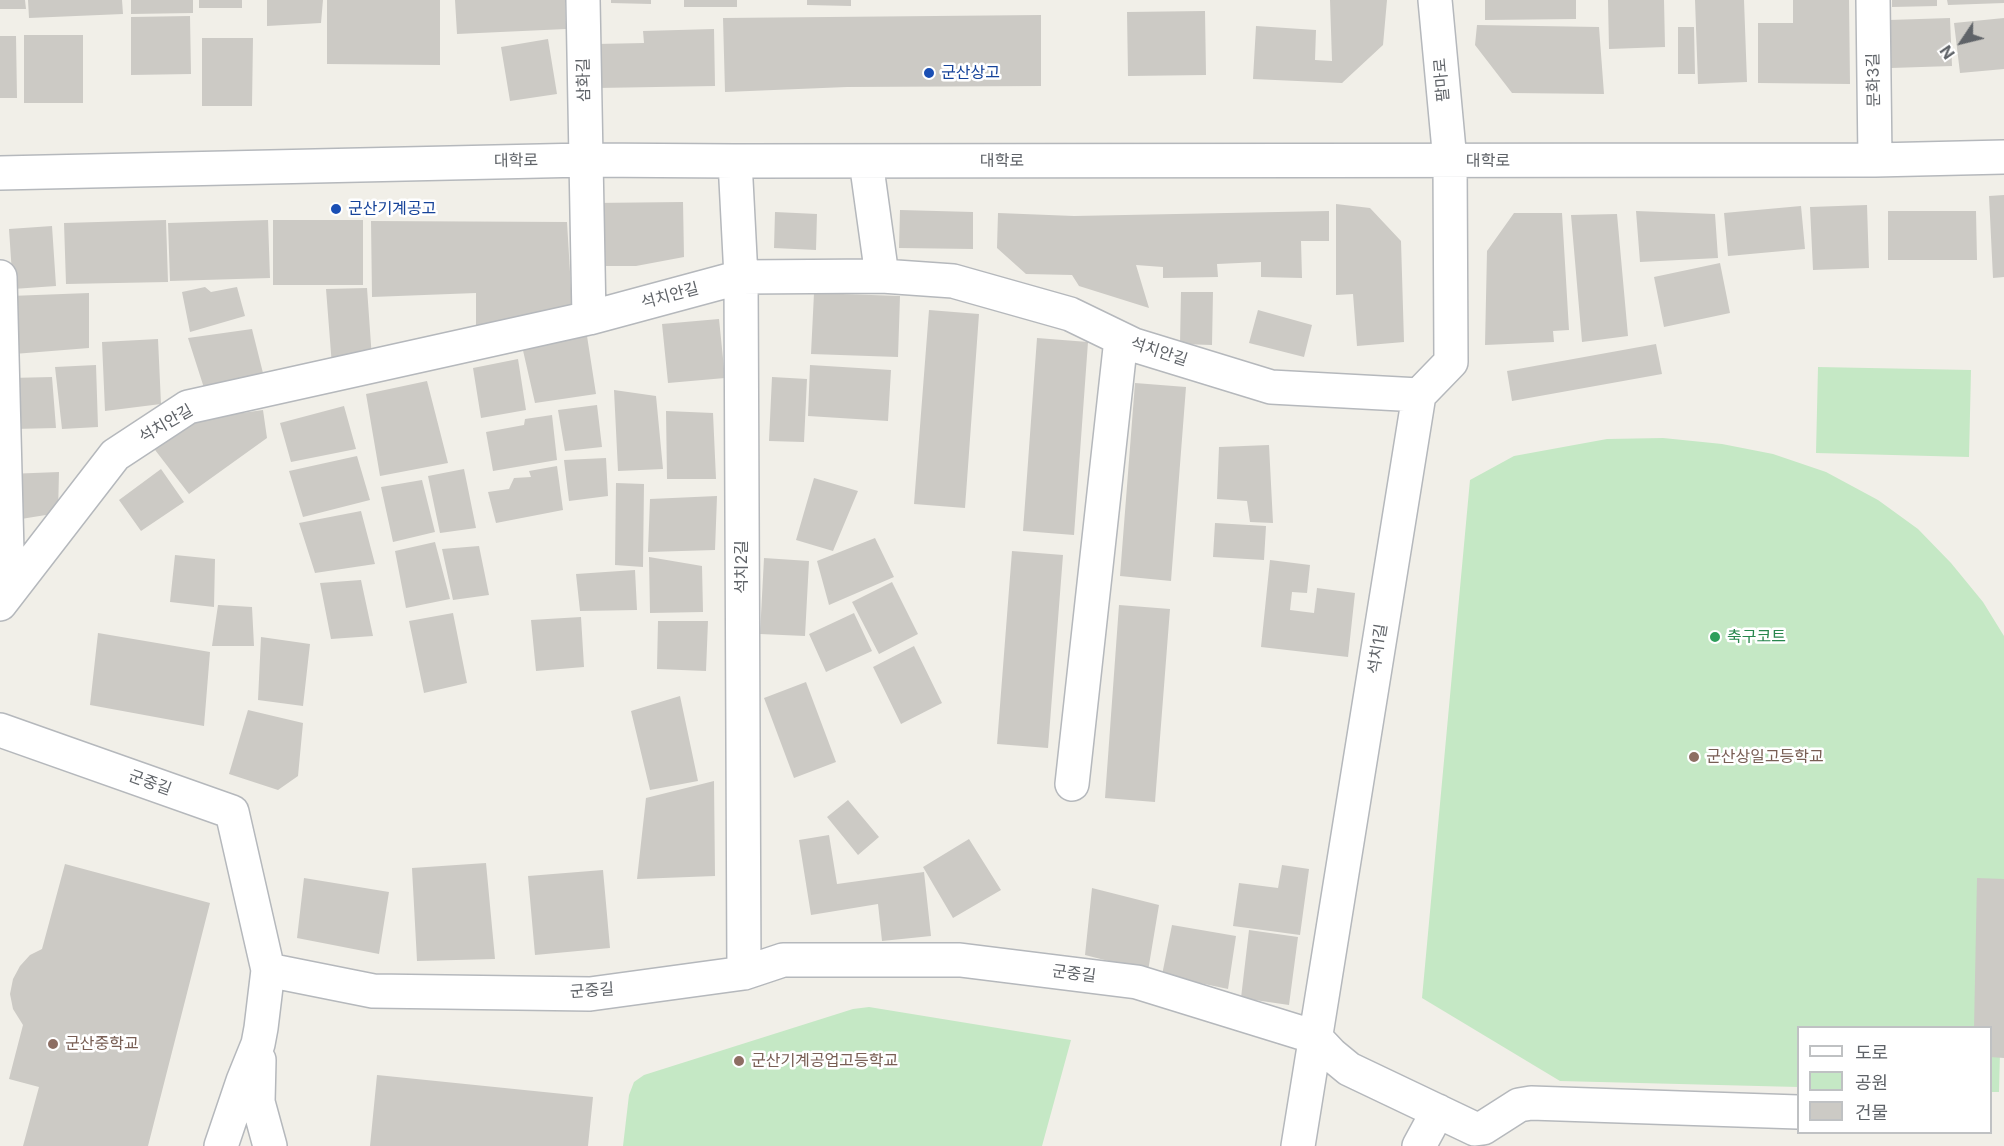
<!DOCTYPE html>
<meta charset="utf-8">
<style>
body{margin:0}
#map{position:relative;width:2004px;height:1146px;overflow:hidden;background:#f1efe8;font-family:Inter,"Noto Sans KR",sans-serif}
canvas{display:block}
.legend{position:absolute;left:1797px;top:1026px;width:195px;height:108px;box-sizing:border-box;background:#fff;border:2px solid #bfc1c3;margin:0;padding:8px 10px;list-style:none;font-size:18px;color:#5f6368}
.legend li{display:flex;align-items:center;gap:12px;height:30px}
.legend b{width:30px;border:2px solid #bfc1c3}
.north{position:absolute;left:1932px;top:12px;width:60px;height:60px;-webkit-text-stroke:4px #fff;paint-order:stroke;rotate:235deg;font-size:16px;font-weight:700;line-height:24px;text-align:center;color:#5f6368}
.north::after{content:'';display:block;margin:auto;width:21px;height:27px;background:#5f6368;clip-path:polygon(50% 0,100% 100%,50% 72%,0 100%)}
</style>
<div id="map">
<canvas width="2004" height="1146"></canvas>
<ul class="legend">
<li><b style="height:8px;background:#fff"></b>도로</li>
<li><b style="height:16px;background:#c5e8c5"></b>공원</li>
<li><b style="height:16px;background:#cccac5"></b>건물</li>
</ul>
<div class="north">N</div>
</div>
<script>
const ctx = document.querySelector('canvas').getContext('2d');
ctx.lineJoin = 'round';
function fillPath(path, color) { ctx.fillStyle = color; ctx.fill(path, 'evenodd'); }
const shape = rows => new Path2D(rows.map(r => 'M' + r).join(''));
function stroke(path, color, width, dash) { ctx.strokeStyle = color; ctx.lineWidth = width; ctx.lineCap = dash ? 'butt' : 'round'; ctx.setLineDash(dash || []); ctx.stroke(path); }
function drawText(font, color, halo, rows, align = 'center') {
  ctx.font = font + ' Inter,"Noto Sans KR",sans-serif'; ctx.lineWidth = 5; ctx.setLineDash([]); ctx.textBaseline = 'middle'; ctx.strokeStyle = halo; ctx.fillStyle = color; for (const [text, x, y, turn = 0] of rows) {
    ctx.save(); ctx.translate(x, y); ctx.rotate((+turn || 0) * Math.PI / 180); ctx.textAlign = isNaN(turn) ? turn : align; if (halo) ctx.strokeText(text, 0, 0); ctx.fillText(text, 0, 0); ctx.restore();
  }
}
const green = shape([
 [1818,367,1971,370,1969,457,1816,453],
 [1663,438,1722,444,1773,454,1826,472,1878,500,1918,529,1951,563,1983,602,2004,636,2004,888,1999,1092,1991,1092,1990,1028,1798,1028,1798,1087,1560,1081,1422,998,1470,480,1514,456,1607,439],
 [869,1007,1071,1040,1042,1146,623,1146,629,1095,634,1082,644,1075,853,1009]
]);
const building = shape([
 [0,0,25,0,26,9,0,9],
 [28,0,122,0,123,14,29,18],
 [131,0,193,0,193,13,131,14],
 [199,0,242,0,242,8,199,8],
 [267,0,323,0,321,23,267,26],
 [327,0,440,0,440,65,327,64],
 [455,0,565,0,566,29,457,34],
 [611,0,651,0,651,4,611,3],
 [684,0,737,0,737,7,684,7],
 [807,0,851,0,851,6,807,5],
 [1330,0,1387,0,1383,45,1342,83,1253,79,1256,26,1316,30,1315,60,1332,61],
 [1485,0,1576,0,1576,19,1485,20],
 [1608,0,1664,0,1665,47,1609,49],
 [1695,0,1744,0,1747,82,1698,84],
 [1793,0,1849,0,1850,84,1758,83,1758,23,1793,23],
 [1892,0,1937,0,1937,6,1892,7],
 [1947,0,2004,0,2004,3,1948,5],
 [1205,11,1206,75,1128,76,1127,12],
 [1041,15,1041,86,847,87,725,92,723,18],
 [190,16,191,74,131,75,131,17],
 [1950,18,1952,66,1891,68,1889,20],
 [2004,18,2004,69,1960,73,1954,23],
 [1477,25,1599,27,1604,94,1512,93,1475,45],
 [1678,27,1694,27,1695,74,1678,74],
 [714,29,715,86,597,88,596,44,644,43,643,31],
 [24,35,83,35,83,103,24,103],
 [0,36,16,36,17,98,0,98],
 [202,38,253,38,252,106,202,106],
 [548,39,557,94,510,101,501,47],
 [2004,195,2004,277,1993,278,1989,196],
 [683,202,684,257,636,266,593,266,592,203],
 [1336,204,1370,208,1401,241,1404,342,1357,346,1353,294,1336,295],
 [1867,205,1869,268,1813,270,1810,207],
 [1801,206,1805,249,1728,256,1724,213],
 [900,210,973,212,973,249,899,248],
 [1329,211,1329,241,1301,241,1302,278,1261,277,1261,262,1217,264,1218,277,1163,278,1163,267,1136,265,1149,308,1079,286,1072,275,1026,274,997,248,998,213,1074,216],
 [1636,211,1715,214,1718,258,1640,262],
 [1888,211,1976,211,1977,260,1888,260],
 [775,212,817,214,816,250,774,248],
 [1514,213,1562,213,1569,330,1553,331,1554,342,1485,345,1487,251],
 [1617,214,1628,336,1582,342,1571,215],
 [166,220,168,282,66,284,64,223],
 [268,220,270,278,170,281,168,223],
 [273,220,363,220,363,285,273,285],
 [371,221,567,222,572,305,476,328,476,293,372,297],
 [52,226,56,286,13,289,9,229],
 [1720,263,1730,313,1664,327,1654,277],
 [205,287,211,292,237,287,245,316,190,332,182,292],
 [367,288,372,359,332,366,326,289],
 [1181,292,1213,292,1212,345,1180,344],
 [89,293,89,348,14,354,10,296],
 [814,293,900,296,898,357,811,354],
 [929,310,979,314,965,508,914,504],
 [1258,310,1312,325,1304,357,1249,343],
 [719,319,725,378,668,383,662,324],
 [252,329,264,377,205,391,188,338],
 [587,336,596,394,535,403,522,346],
 [1037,338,1088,342,1074,535,1023,531],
 [158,339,161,404,105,411,102,342],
 [1656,344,1662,374,1512,401,1507,371],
 [518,359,526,410,481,418,473,368],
 [96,365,98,427,62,429,55,367],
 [810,365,891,370,888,421,808,416],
 [52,377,56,428,14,429,10,378],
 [772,377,807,379,804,442,769,441],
 [427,381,448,463,380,476,366,394],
 [1135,383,1186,387,1171,581,1120,576],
 [614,390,656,396,663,469,618,471],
 [597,405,602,447,565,451,558,410],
 [344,406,356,449,291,462,280,423],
 [263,410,267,438,189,494,152,446,193,420],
 [666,411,713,413,716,479,667,479],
 [552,415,557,460,493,471,486,432,524,425,525,419],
 [1269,445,1273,523,1250,522,1247,501,1217,499,1219,447],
 [357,456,370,500,303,517,289,471],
 [606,458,608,496,569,501,564,460],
 [557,466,563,510,496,523,488,492,509,489,514,478,531,477,529,471],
 [161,469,184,502,141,531,119,500],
 [464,469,476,528,440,533,428,476],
 [59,472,58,513,15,520,8,474],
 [814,478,858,491,833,551,796,540],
 [422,480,435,532,393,542,381,487],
 [616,483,644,484,643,567,615,565],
 [717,496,715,550,648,552,650,499],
 [361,511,375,564,315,573,299,523],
 [1215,523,1266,526,1264,560,1213,557],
 [875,538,894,577,829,605,817,561],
 [435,542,450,599,406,608,395,551],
 [479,546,489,595,453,600,442,549],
 [1012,551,1063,555,1048,748,997,744],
 [175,555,215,559,214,607,170,602],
 [649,557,702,566,703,612,650,613],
 [764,558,809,561,805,636,760,634],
 [1270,560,1310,565,1307,593,1292,592,1290,610,1314,613,1317,588,1355,593,1348,657,1261,647],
 [635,570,637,610,580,611,576,574],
 [361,580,373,636,331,639,320,583],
 [892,582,918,634,879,654,852,602],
 [218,605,252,607,254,646,212,646],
 [1119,605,1170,609,1155,802,1105,798],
 [453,613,467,683,424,693,409,621],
 [854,613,872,651,826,672,809,634],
 [581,617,584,667,536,671,531,620],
 [658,621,708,621,706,671,657,669],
 [98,633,210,652,204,726,90,705],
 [261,637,310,644,303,706,258,700],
 [914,646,942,703,901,724,873,667],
 [806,682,836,762,794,778,764,698],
 [680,696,698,781,650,790,631,711],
 [248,710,303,723,298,776,278,790,229,774],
 [714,781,715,876,637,879,646,798],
 [848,800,879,837,858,855,827,817],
 [829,835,837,884,924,872,931,936,882,941,878,904,811,915,799,840],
 [969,839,1001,890,953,918,923,867],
 [486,863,495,959,417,961,412,868],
 [65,864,210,903,148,1146,23,1146,39,1087,9,1079,23,1025,13,1009,10,994,13,979,20,966,30,955,42,949],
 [1282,865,1309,869,1300,935,1233,926,1239,883,1278,888],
 [603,870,610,948,535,955,528,876],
 [304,878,389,892,379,954,297,938],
 [1977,878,2004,879,2004,1058,1990,1057,1990,1028,1974,1028],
 [1092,888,1159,905,1148,971,1085,955],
 [1172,925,1236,936,1228,989,1162,975],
 [1249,930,1298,937,1289,1005,1241,998],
 [377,1075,593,1097,588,1146,370,1146]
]);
const minor = shape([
 [583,0,589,318],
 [1873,0,1875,160],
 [735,161,741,277,744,973],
 [866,161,882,276],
 [0,173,585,160,735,161,1875,160,2004,157],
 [0,277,8,592],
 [0,604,115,455,188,407,589,318,741,277,882,276,953,281,1070,314,1134,345,1271,387,1419,395],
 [0,730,232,812,268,970,373,991,590,994,744,973,783,960,960,960,1137,982,1315,1037],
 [1072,784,1121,339],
 [1315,1037,1332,1055,1349,1069,1475,1129,1483,1128,1519,1105,1531,1103,1798,1112],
 [259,1060,258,1102,270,1146],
 [221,1146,243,1081,258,1044,261,1028,268,970],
 [1298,1146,1419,395,1451,362,1450,161,1435,0],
 [1419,1146,1438,1111]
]);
const markers = [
 [929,73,6,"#1a4fb4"],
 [336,209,6,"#1a4fb4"],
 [1715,637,6,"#2e9e5b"],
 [1694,757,6,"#8d6e63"],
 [53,1044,6,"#8d6e63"],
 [739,1061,6,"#8d6e63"]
];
const transitNames = [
 ["군산상고",941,73],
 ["군산기계공고",348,209]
];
const streetNames = [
 ["삼화길",584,80,-91],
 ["팔마로",1442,80,-95],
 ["문화3길",1874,80,-91],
 ["대학로",516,161,-1],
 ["대학로",1002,161],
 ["대학로",1488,161],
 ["석치안길",670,296,-15],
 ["석치안길",1159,352,18],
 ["석치안길",166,424,-30],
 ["석치2길",742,567,-90],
 ["석치1길",1378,649,-81],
 ["군중길",150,783,20],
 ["군중길",1074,974,7],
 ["군중길",592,991,-4]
];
const leisureNames = [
 ["축구코트",1727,637]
];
const educationNames = [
 ["군산상일고등학교",1706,757],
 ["군산중학교",65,1044],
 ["군산기계공업고등학교",751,1061]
];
fillPath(green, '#c5e8c5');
fillPath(building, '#cccac5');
stroke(minor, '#b5b8bc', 36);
stroke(minor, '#fff', 33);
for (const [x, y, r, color] of markers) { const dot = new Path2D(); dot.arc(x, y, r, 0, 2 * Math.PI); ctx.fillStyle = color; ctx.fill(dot); stroke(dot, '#fff', 2); }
drawText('16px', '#164399', '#fff', transitNames, 'left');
drawText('16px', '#5f6368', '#fff', streetNames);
drawText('16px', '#27864d', '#fff', leisureNames, 'left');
drawText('16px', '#785e54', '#fff', educationNames, 'left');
</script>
